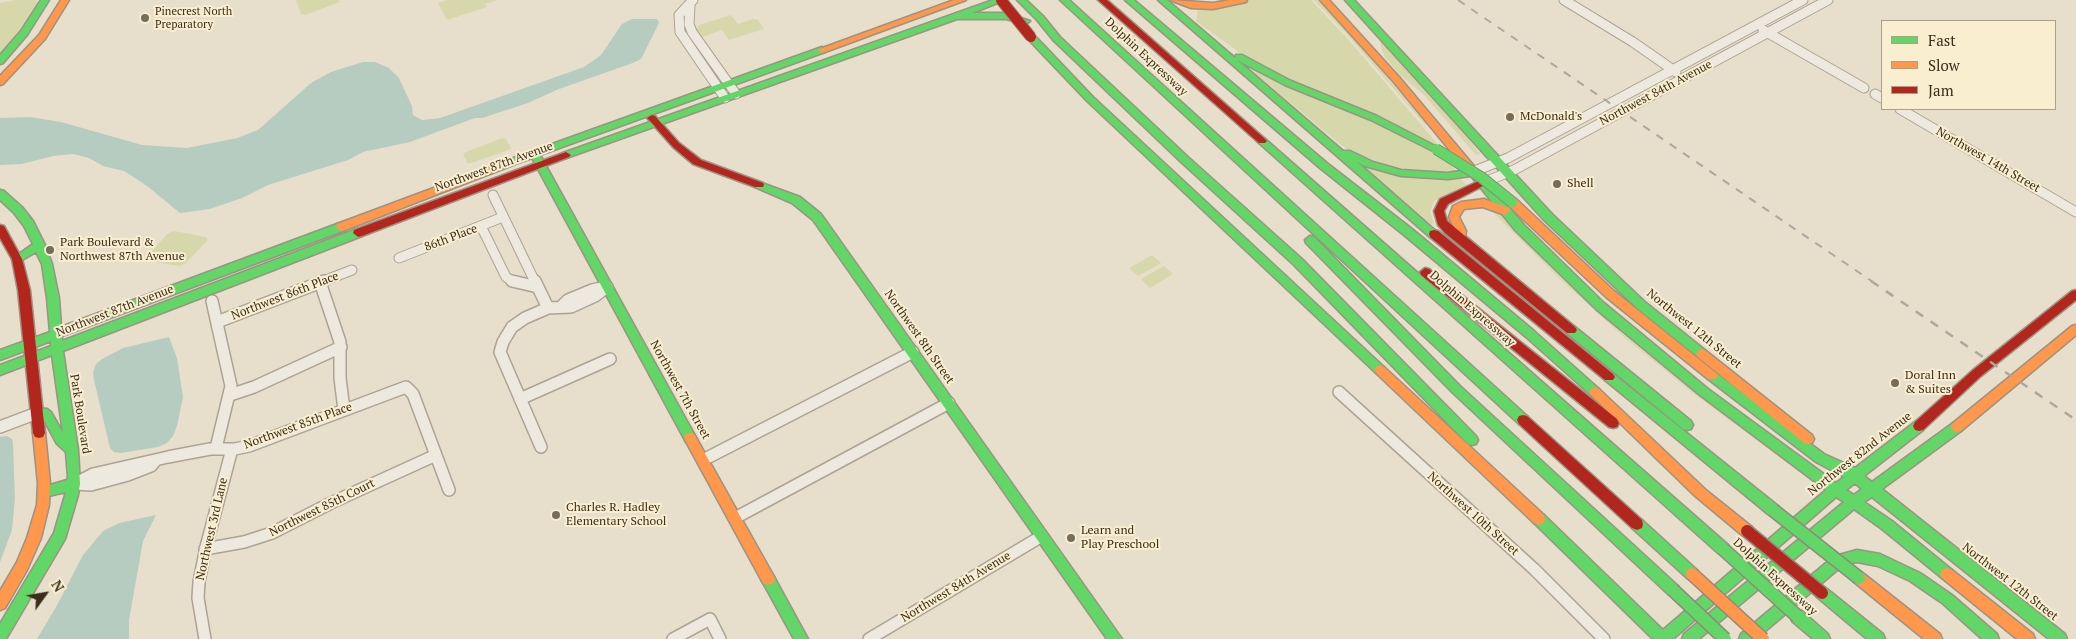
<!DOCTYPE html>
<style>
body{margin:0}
#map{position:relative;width:2076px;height:639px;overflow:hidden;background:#e7dfcb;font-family:"PT Serif",serif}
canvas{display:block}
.legend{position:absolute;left:1881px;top:20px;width:175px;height:90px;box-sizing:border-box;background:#f9eecf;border:1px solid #ada087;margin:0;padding:6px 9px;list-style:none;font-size:15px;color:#3b2c1b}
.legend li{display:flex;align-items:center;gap:10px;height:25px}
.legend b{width:25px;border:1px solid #ada087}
.north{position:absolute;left:20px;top:569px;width:50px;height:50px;-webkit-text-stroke:4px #f9eecf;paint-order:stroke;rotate:58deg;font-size:14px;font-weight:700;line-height:20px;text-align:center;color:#3b2c1b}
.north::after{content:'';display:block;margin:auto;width:18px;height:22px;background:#3b2c1b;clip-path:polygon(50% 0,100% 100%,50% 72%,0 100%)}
</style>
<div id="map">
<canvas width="2076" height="639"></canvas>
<ul class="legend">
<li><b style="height:6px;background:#63d668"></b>Fast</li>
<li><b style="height:6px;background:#ff974d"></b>Slow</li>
<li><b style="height:6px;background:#b3261e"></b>Jam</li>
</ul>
<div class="north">N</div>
</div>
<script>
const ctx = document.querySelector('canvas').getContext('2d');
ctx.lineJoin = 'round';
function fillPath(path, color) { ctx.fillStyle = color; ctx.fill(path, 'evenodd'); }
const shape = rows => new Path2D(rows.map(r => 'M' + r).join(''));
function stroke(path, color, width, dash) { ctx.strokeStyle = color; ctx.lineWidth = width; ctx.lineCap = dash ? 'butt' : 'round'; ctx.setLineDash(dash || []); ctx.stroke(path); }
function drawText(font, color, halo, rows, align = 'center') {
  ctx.font = font + ' "PT Serif",serif'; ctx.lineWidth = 4; ctx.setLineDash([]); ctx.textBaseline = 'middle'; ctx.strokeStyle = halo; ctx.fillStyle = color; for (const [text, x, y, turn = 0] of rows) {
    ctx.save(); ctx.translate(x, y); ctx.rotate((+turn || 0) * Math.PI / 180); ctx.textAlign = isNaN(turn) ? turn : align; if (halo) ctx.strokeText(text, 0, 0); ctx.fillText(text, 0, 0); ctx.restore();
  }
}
const green = shape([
 [16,0,36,0,39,4,32,16,0,57,0,3],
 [296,0,339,0,340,2,305,15,301,14],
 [447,0,498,0,485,4,487,7,447,20,438,3],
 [1250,0,1311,0,1347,38,1441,148,1307,88,1247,58,1196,21,1198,8,1226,8],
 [1314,0,1318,0,1362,47,1427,125,1425,125,1346,33],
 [731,15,738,24,753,19,758,20,764,29,729,40,722,30,702,37,696,29,699,25],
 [1381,41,1460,128,1480,154,1476,155,1423,94,1400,75,1385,57,1381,48],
 [1243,63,1370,120,1449,161,1456,172,1403,170,1353,153,1341,145],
 [502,138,506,139,511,148,509,150,468,164,463,154,466,152],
 [1357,161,1460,178,1466,185,1434,201,1430,212,1434,223,1431,224],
 [1491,210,1502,216,1552,269,1624,335,1685,385,1805,476,1693,393,1623,336,1560,279],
 [174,231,206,237,208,240,185,264,179,266,144,260,167,234],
 [1152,255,1161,263,1138,276,1129,268],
 [1164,266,1173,274,1150,288,1141,279]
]);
const water = shape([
 [632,19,657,19,659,23,641,59,633,63,559,89,528,103,482,118,475,118,410,142,363,152,348,160,268,185,242,198,210,209,180,213,147,186,124,171,103,166,89,158,73,154,53,156,22,164,0,165,0,118,30,117,61,122,142,145,187,148,237,138,258,130,311,83,331,72,363,62,375,62,389,68,399,78,412,106,413,115,422,120,440,118,584,67,601,55,622,24],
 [169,337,177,358,183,397,177,426,173,436,167,443,158,447,121,453,114,452,110,448,94,380,93,372,96,364,102,359,123,348],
 [7,436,12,439,13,442,15,499,12,530,0,562,0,437],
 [156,515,143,541,129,620,129,639,37,639,56,607,83,555,103,531,119,523]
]);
const streetFar1 = shape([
 [693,0,679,15,680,32,725,98],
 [1564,0,1633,42,1676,72],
 [690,5,689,24,692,32,736,94],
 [1763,30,1864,88],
 [1875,94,1882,98],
 [1900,109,2076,212],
 [1472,172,1508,158,1803,0],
 [1482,183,1514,170,1828,0],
 [493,195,535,282],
 [481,226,506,277,514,282],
 [399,258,503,217],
 [321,282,352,270]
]);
const street = shape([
 [512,281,538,287],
 [535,281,548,308],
 [320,282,340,342,340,378,344,410],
 [212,301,231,386,216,448],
 [561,307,568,300,592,290,606,287],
 [217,322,324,281],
 [1339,392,1534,569,1604,639],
 [230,395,254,387,341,347],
 [520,399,610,359],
 [0,427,37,413],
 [541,447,500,352,503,342,512,327,525,318,548,308,571,307,595,296,607,287],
 [156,460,151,466,128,475,91,485,74,484,93,474,168,457,210,449,235,449,249,446,406,387,413,394,449,490],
 [703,460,913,352],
 [735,518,949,403],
 [205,549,244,542,272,533,333,502,436,455],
 [205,639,198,598,199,582,206,547,232,449],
 [673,639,710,619,720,639],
 [869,639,1042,536]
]);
const fast = shape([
 [41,0,49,0,27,35,3,63,0,64,0,55,21,31,41,0],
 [993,0,1005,0,972,13,1006,13,1030,21,1026,24,1006,19,957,19,569,157,566,158,561,155,563,153,993,0],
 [1017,0,1026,0,1043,16,1060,37,1189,158,1302,259,1476,436,1478,440,1476,444,1472,445,1468,444,1294,265,1181,162,1054,41,1037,20,1017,0],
 [1060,0,1069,0,1527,416,1529,420,1527,424,1523,425,1519,424,1060,0],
 [1125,0,1134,0,1328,164,1412,229,1534,331,1599,389,1601,392,1599,395,1591,395,1526,337,1404,235,1320,168,1125,0],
 [1158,0,1167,0,1235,58,1236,55,1242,55,1291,81,1377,116,1441,149,1439,151,1433,151,1371,120,1285,85,1237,60,1343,151,1350,151,1373,162,1401,170,1448,173,1472,169,1479,172,1524,225,1604,303,1708,389,1836,483,1844,477,1816,462,1708,379,1706,376,1708,373,1716,373,1824,454,1855,468,1915,422,1919,421,1923,422,1925,426,1923,430,1864,476,1872,482,1953,423,1957,422,1961,423,1963,427,1961,431,1882,489,2065,634,2067,639,2049,639,1872,497,1864,502,1892,521,1952,570,1954,574,1952,578,1947,580,1942,578,1882,529,1854,509,1699,639,1682,639,1684,634,1844,502,1836,497,1673,639,1653,639,1534,523,1533,519,1534,515,1539,513,1544,515,1663,630,1826,490,1700,395,1596,309,1516,231,1471,176,1448,179,1401,176,1365,166,1357,162,1439,234,1434,238,1430,237,1158,0],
 [1855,483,1862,489,1854,495,1846,490,1855,483],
 [1345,0,1354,0,1552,214,1646,303,1706,351,1708,354,1706,357,1698,357,1638,309,1544,220,1345,0],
 [1031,34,1034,35,1093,97,1384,367,1386,370,1384,373,1376,373,1087,101,1028,39,1027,37,1031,34],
 [822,47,827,50,825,52,540,155,694,434,696,438,694,442,690,443,686,442,532,158,509,166,504,163,505,161,822,47],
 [1262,138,1265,139,1728,545,1730,549,1728,553,1723,555,1718,553,1259,143,1257,141,1262,138],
 [759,182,800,197,821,214,1122,639,1107,639,813,220,792,203,755,187,754,185,755,183,759,182],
 [0,190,4,191,22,207,33,221,45,245,52,264,59,298,61,327,337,224,341,223,346,227,345,230,62,336,62,341,354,230,358,229,363,233,362,236,63,351,78,450,80,484,78,495,65,539,6,639,0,639,0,624,54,533,66,492,44,497,40,496,38,492,40,488,67,480,68,477,66,452,57,444,43,418,33,416,31,413,33,410,37,408,47,409,51,412,63,433,52,355,0,375,0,365,51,346,51,341,0,360,0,350,50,332,47,298,42,264,36,252,17,263,12,259,33,244,24,226,14,213,0,200,0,190],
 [1310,236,1314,237,1460,386,1678,586,1680,590,1678,594,1673,596,1668,594,1452,392,1306,243,1305,240,1310,236],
 [1571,326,1575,327,1691,421,1693,425,1691,429,1687,430,1683,429,1567,333,1565,330,1567,327,1571,326],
 [1609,372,1613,374,1778,506,1779,510,1778,514,1773,516,1768,514,1605,380,1603,377,1605,374,1609,372],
 [1637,518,1642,520,1697,570,1699,574,1697,578,1692,580,1687,578,1632,528,1631,524,1632,520,1637,518],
 [1857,550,1880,554,1920,573,1952,595,1997,634,1999,639,1982,639,1942,603,1910,581,1878,566,1857,562,1847,564,1836,571,1756,639,1739,639,1741,634,1826,563,1839,555,1857,550],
 [768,573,773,575,808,639,794,639,761,579,763,575,768,573],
 [1822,587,1827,589,1883,634,1885,639,1867,639,1817,597,1815,593,1817,589,1822,587],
 [1797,610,1802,611,1828,634,1830,639,1813,639,1792,621,1790,616,1792,611,1797,610]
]);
const slow = shape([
 [61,0,69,0,45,39,3,84,0,85,0,76,39,35,61,0],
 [954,0,966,0,825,52,822,53,817,50,954,0],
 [1170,0,1213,3,1230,0,1247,0,1246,2,1213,9,1191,8,1170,0],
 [1320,0,1329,0,1399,77,1479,172,1480,174,1479,176,1471,176,1393,81,1320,0],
 [509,160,514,163,513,165,345,230,341,231,336,227,337,224,509,160],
 [1512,198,1516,199,1614,291,1716,373,1718,376,1716,379,1708,379,1606,297,1508,205,1507,202,1508,199,1512,198],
 [1484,199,1509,208,1510,211,1505,215,1483,207,1464,209,1459,217,1466,231,1465,238,1464,241,1456,241,1456,231,1449,217,1453,206,1461,202,1484,199],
 [2076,325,2076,335,1961,431,1957,432,1953,431,1951,427,1953,423,2072,326,2076,325],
 [1702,349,1706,351,1812,435,1814,439,1812,443,1808,444,1804,443,1698,357,1696,354,1698,351,1702,349],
 [1380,365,1384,367,1544,515,1545,519,1544,523,1539,525,1534,523,1376,373,1374,370,1376,367,1380,365],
 [1595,387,1599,389,1707,491,1752,527,1753,531,1752,535,1747,537,1742,535,1694,495,1591,395,1589,392,1591,389,1595,387],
 [39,428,43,429,45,433,50,483,49,505,41,538,27,570,5,608,0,610,0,591,17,562,27,538,37,505,38,483,33,433,35,429,39,428],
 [690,433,694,434,773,575,775,579,773,583,768,585,763,583,684,438,686,434,690,433],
 [1947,568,1952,570,2033,634,2035,639,2017,639,1942,578,1940,574,1942,570,1947,568],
 [1859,572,1864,574,1940,634,1942,639,1924,639,1854,582,1852,578,1854,574,1859,572]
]);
const jam = shape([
 [1098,0,1107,0,1265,139,1267,141,1265,143,1259,143,1098,0],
 [652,115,655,116,679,143,701,160,763,183,764,185,763,187,755,187,693,164,673,147,649,120,647,118,652,115],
 [566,152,571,155,569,157,362,236,358,237,353,233,354,230,566,152],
 [1481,180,1486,183,1485,185,1448,204,1444,211,1447,221,1575,327,1577,330,1575,333,1567,333,1445,233,1438,225,1434,211,1440,199,1481,180],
 [0,225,4,226,22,259,30,290,45,433,43,437,39,438,35,437,33,433,18,290,12,259,0,238,0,225],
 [1434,230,1438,231,1613,374,1615,377,1613,380,1605,380,1430,237,1429,234,1430,231,1434,230],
 [1425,268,1429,269,1617,419,1619,423,1617,427,1613,428,1609,427,1421,275,1420,272,1425,268],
 [2076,290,2076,300,1981,376,1923,430,1919,431,1915,430,1913,426,1915,422,1973,370,2072,291,2076,290],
 [1523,415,1527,416,1642,520,1643,524,1642,528,1637,530,1632,528,1519,424,1517,420,1519,416,1523,415]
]);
const railFar1 = shape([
 [1458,0,1873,282]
]);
const rail = shape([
 [1871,281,2076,420]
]);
const fastBridgeFar1 = shape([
 [1436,149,1481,177,1512,202]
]);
const fastBridge = shape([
 [1773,510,1859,578],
 [1723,549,1797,616],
 [1673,590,1725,639]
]);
const slowBridge = shape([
 [1692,574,1763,639]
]);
const jamBridgeFar1 = shape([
 [1001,0,1031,37]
]);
const jamBridge = shape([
 [1747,531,1822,593]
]);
const markers = [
 [145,18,5,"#776b59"],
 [1510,117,5,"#776b59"],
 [1557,184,5,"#776b59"],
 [50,250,5,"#776b59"],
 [1895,383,5,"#776b59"],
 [556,515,5,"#776b59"],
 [1071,538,5,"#776b59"]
];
const farPoinames = [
 ["Pinecrest North",155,12],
 ["Preparatory",155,25]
];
const streetNames = [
 ["Dolphin Expressway",1146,57,43],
 ["Northwest 84th Avenue",1656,93,-28],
 ["Northwest 14th Street",1988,160,30],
 ["Northwest 87th Avenue",494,167,-20],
 ["86th Place",451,238,-21],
 ["Northwest 86th Place",285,296,-21],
 ["Dolphin Expressway",1472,309,41],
 ["Northwest 87th Avenue",115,311,-21],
 ["Northwest 12th Street",1694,329,39],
 ["Northwest 8th Street",919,337,55],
 ["Northwest 7th Street",680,390,61],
 ["Park Boulevard",80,414,81],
 ["Northwest 85th Place",298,426,-20],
 ["Northwest 82nd Avenue",1860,454,-38],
 ["Northwest 85th Court",322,508,-26],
 ["Northwest 10th Street",1473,514,42],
 ["Northwest 3rd Lane",212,529,-77],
 ["Dolphin Expressway",1775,577,42],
 ["Northwest 12th Street",2010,582,38],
 ["Northwest 84th Avenue",956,587,-31]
];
const poiNames = [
 ["McDonald's",1520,117],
 ["Shell",1567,184],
 ["Park Boulevard &",60,243],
 ["Northwest 87th Avenue",60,257],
 ["Doral Inn",1905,376],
 ["& Suites",1905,390],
 ["Charles R. Hadley",566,508],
 ["Elementary School",566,522],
 ["Learn and",1081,531],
 ["Play Preschool",1081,545]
];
fillPath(green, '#d6d8ab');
fillPath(water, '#b7ccc0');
stroke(streetFar1, '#aca394', 11);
stroke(street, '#aca394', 14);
stroke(fast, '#9b9384', 3);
stroke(slow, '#9b9384', 3);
stroke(jam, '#9b9384', 3);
stroke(streetFar1, '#eee9de', 9);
stroke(street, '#eee9de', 11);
fillPath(fast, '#63d668');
fillPath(slow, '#ff974d');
fillPath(jam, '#b3261e');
stroke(railFar1, '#ada89d', 2, [8, 8]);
stroke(rail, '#ada89d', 2.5, [9, 9]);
stroke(fastBridgeFar1, '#91897b', 12, []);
stroke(fastBridge, '#91897b', 15, []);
stroke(slowBridge, '#91897b', 15, []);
stroke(jamBridgeFar1, '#91897b', 12, []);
stroke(jamBridge, '#91897b', 15, []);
stroke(fastBridgeFar1, '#63d668', 10);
stroke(fastBridge, '#63d668', 12);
stroke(slowBridge, '#ff974d', 12);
stroke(jamBridgeFar1, '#b3261e', 10);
stroke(jamBridge, '#b3261e', 12);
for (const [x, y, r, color] of markers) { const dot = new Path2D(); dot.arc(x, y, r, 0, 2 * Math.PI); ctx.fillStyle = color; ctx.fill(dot); stroke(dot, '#f9eecf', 2); }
drawText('11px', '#3b2c1b', '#f9eecf', farPoinames, 'left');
drawText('12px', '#3b2c1b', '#f9eecf', streetNames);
drawText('12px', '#3b2c1b', '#f9eecf', poiNames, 'left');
</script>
